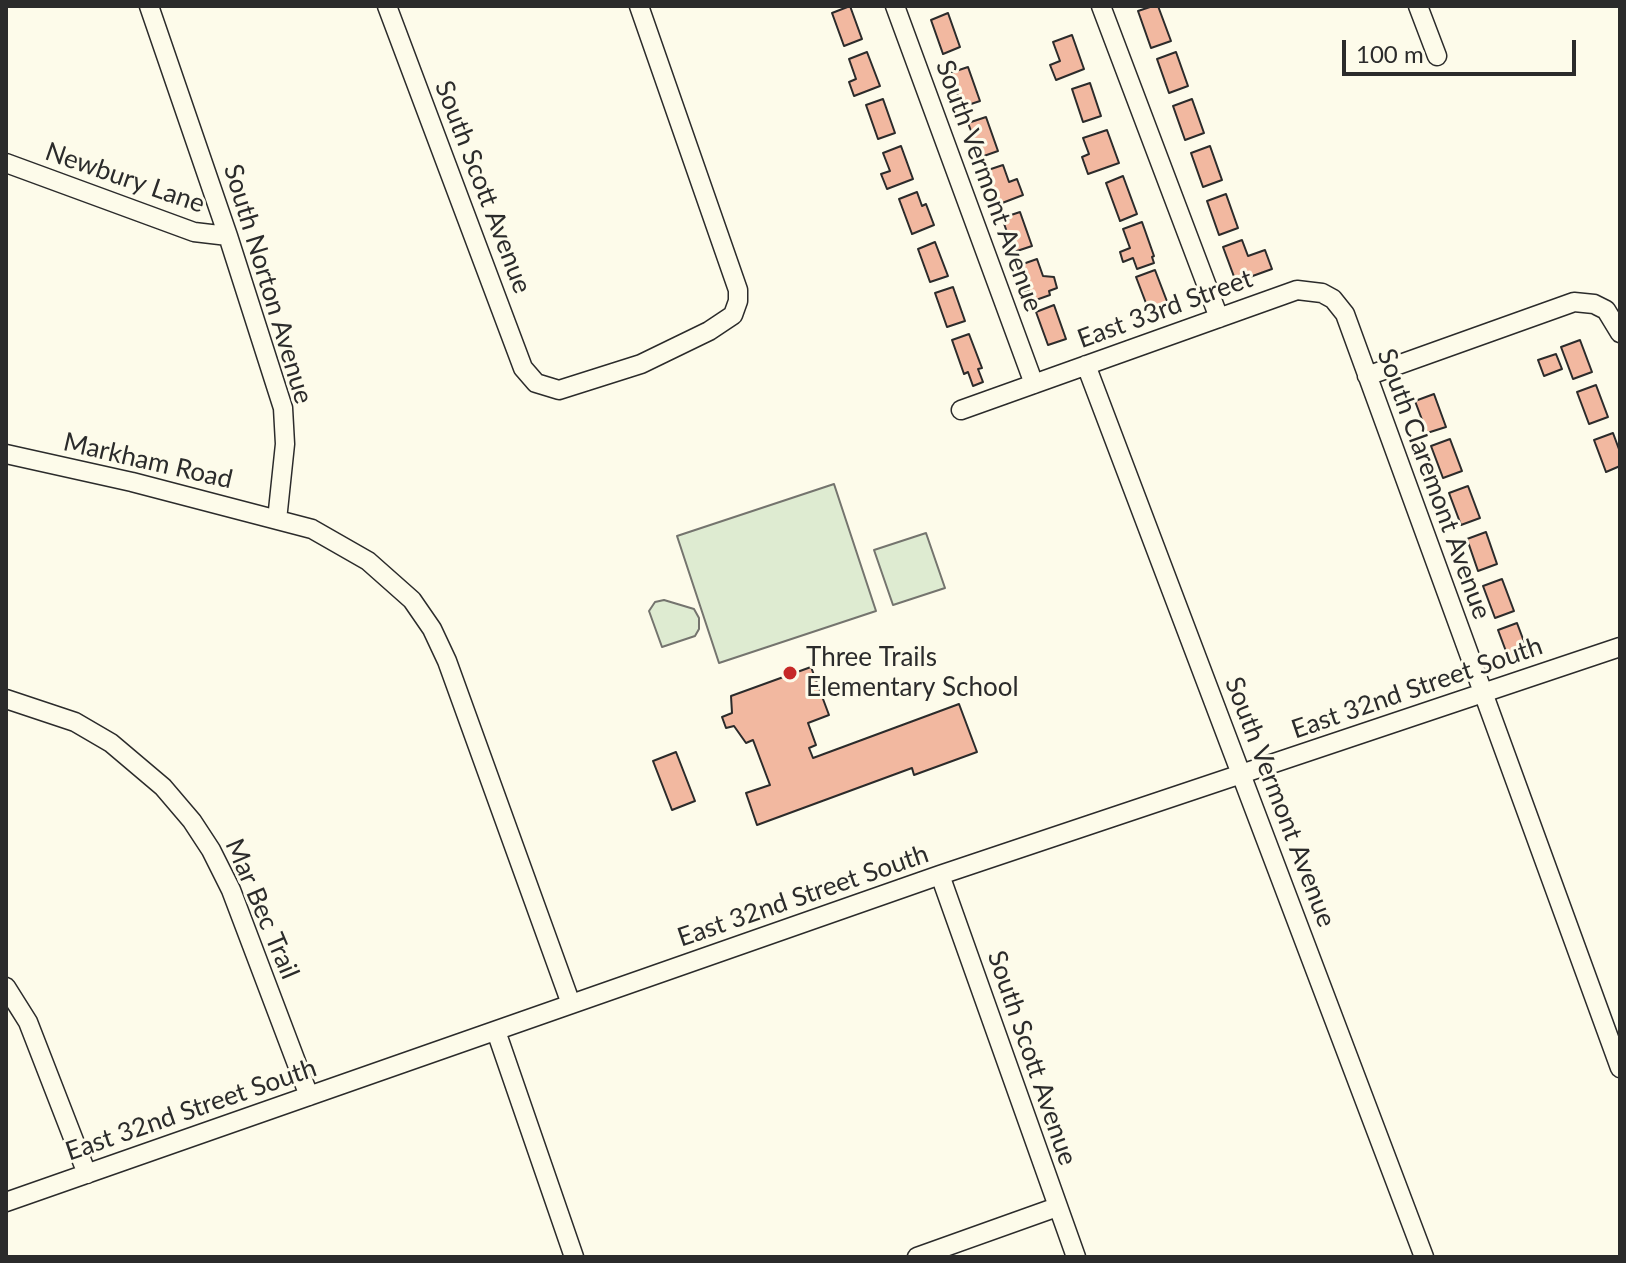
<!DOCTYPE html>
<style>
body{margin:0}
#map{position:relative;width:1626px;height:1263px;overflow:hidden;background:#fdfbea;font-family:Lato,sans-serif}
canvas{display:block}
.frame{position:absolute;inset:0;border:8px solid #2b2b2b;pointer-events:none}
.scale{position:absolute;left:1342px;top:40px;width:234px;height:36px;box-sizing:border-box;border:4px solid #2b2b2b;border-top:0;padding-left:10px;font-size:24px;line-height:28px;white-space:nowrap;color:#2b2b2b;-webkit-text-stroke:6px #fdfbea;paint-order:stroke}
</style>
<div id="map">
<canvas width="1626" height="1263"></canvas>
<div class="frame"></div>
<div class="scale">100 m</div>
</div>
<script>
const ctx = document.querySelector('canvas').getContext('2d');
ctx.lineJoin = 'round';
function fillPath(path, color) { ctx.fillStyle = color; ctx.fill(path, 'evenodd'); }
const shape = rows => new Path2D(rows.map(r => 'M' + r).join(''));
function stroke(path, color, width, dash) { ctx.strokeStyle = color; ctx.lineWidth = width; ctx.lineCap = dash ? 'butt' : 'round'; ctx.setLineDash(dash || []); ctx.stroke(path); }
function drawText(font, color, halo, rows, align = 'center') {
  ctx.font = font + ' Lato,sans-serif'; ctx.lineWidth = 6; ctx.setLineDash([]); ctx.textBaseline = 'middle'; ctx.strokeStyle = halo; ctx.fillStyle = color; for (const [text, x, y, turn = 0] of rows) {
    ctx.save(); ctx.translate(x, y); ctx.rotate((+turn || 0) * Math.PI / 180); ctx.textAlign = isNaN(turn) ? turn : align; if (halo) ctx.strokeText(text, 0, 0); ctx.fillText(text, 0, 0); ctx.restore();
  }
}
const green = shape([
 [834,484,876,611,719,663,677,536,834,484],
 [926,533,945,588,893,605,874,550,926,533],
 [664,600,694,609,699,618,699,629,695,636,662,647,649,611,655,602,664,600]
]);
const building = shape([
 [850,6,862,39,844,46,832,13,850,6],
 [1153,6,1158,6,1171,41,1151,48,1138,11,1153,6],
 [948,13,960,47,943,54,931,20,948,13],
 [1072,35,1084,69,1056,80,1050,65,1060,61,1053,42,1072,35],
 [867,52,880,86,854,96,849,82,856,79,849,59,867,52],
 [1176,52,1188,86,1169,93,1157,59,1176,52],
 [968,67,980,101,962,107,950,73,968,67],
 [1090,83,1101,116,1083,122,1072,89,1090,83],
 [883,99,895,133,878,139,866,105,883,99],
 [1192,99,1204,133,1185,140,1173,106,1192,99],
 [986,117,998,151,981,157,968,123,986,117],
 [1107,130,1119,163,1088,174,1082,157,1089,154,1083,138,1107,130],
 [901,146,913,179,887,189,881,174,890,171,883,153,901,146],
 [1210,146,1222,180,1203,187,1191,153,1210,146],
 [1003,165,1009,182,1017,179,1023,195,997,205,985,171,1003,165],
 [1123,176,1137,214,1120,221,1106,183,1123,176],
 [917,192,922,206,926,204,934,225,912,234,899,199,917,192],
 [1226,194,1238,228,1219,235,1207,201,1226,194],
 [1020,212,1032,246,1014,252,1002,218,1020,212],
 [1142,222,1154,256,1152,257,1154,263,1137,269,1133,258,1123,262,1120,252,1130,248,1123,229,1142,222],
 [1242,240,1248,256,1265,250,1272,269,1236,282,1223,247,1242,240],
 [935,242,948,276,930,282,918,249,935,242],
 [1037,259,1043,276,1054,277,1057,288,1049,291,1050,295,1033,301,1029,290,1023,292,1019,281,1025,279,1020,265,1037,259],
 [1155,270,1168,304,1149,311,1136,277,1155,270],
 [953,287,965,321,947,327,935,293,953,287],
 [1054,305,1066,339,1048,345,1036,312,1054,305],
 [969,334,982,368,978,369,983,382,973,386,968,372,964,374,952,340,969,334],
 [1580,340,1592,372,1573,379,1561,347,1580,340],
 [1556,354,1562,369,1544,376,1538,360,1556,354],
 [1596,385,1608,417,1589,424,1577,392,1596,385],
 [1434,394,1446,427,1427,433,1415,401,1434,394],
 [1613,433,1620,452,1620,466,1606,472,1594,440,1613,433],
 [1450,439,1462,471,1443,478,1431,446,1450,439],
 [1468,486,1480,518,1461,525,1449,493,1468,486],
 [1486,532,1497,564,1478,571,1467,539,1486,532],
 [1502,579,1514,611,1495,618,1483,586,1502,579],
 [1517,623,1529,655,1510,662,1498,630,1517,623],
 [811,667,829,715,808,723,816,745,809,748,813,758,959,704,977,752,914,775,912,768,757,825,746,793,770,785,753,740,746,743,734,726,726,728,722,717,732,713,731,696,811,667],
 [676,752,695,801,672,810,653,761,676,752]
]);
const minor = shape([
 [149,6,228,236,283,408,285,444,277,520],
 [387,6,523,368,536,383,559,390,641,364,709,331,733,315,738,301,738,290,639,6],
 [895,6,1034,384],
 [1101,6,1219,318],
 [1418,6,1437,56],
 [6,163,194,232,228,236],
 [1086,365,1424,1257],
 [1367,376,1574,302,1594,304,1606,310,1620,333],
 [961,410,1297,290,1322,293,1333,299,1345,314,1620,1068],
 [6,454,132,482,312,529,368,561,412,600,432,629,447,661,571,1004],
 [6,699,75,722,111,743,163,787,192,821,211,850,231,890,309,1096],
 [940,875,1076,1257],
 [6,987,28,1022,87,1174],
 [496,1031,574,1257],
 [6,1202,940,875,1620,647],
 [917,1257,1057,1207]
]);
const markers = [
 [790,673,8,"#c62828"]
];
const streetNames = [
 ["Newbury Lane",125,178,19],
 ["South Vermont Avenue",989,186,70],
 ["South Scott Avenue",483,187,69],
 ["South Norton Avenue",268,284,73],
 ["East 33rd Street",1165,309,-20],
 ["Markham Road",148,461,13],
 ["South Claremont Avenue",1434,484,70],
 ["East 32nd Street South",1417,688,-19],
 ["South Vermont Avenue",1280,802,69],
 ["East 32nd Street South",803,896,-19],
 ["Mar Bec Trail",262,909,67],
 ["South Scott Avenue",1032,1058,71],
 ["East 32nd Street South",191,1110,-19]
];
const poiNames = [
 ["Three Trails",806,658],
 ["Elementary School",806,688]
];
fillPath(green, '#deebd1');
stroke(green, '#74746e', 2);
fillPath(building, '#f2b8a0');
stroke(building, '#2b2b2b', 2);
stroke(minor, '#2b2b2b', 21);
stroke(minor, '#fdfbea', 18);
for (const [x, y, r, color] of markers) { const dot = new Path2D(); dot.arc(x, y, r, 0, 2 * Math.PI); ctx.fillStyle = color; ctx.fill(dot); stroke(dot, '#fdfbea', 3); }
drawText('26px', '#2b2b2b', '#fdfbea', streetNames);
drawText('26px', '#2b2b2b', '#fdfbea', poiNames, 'left');
</script>
